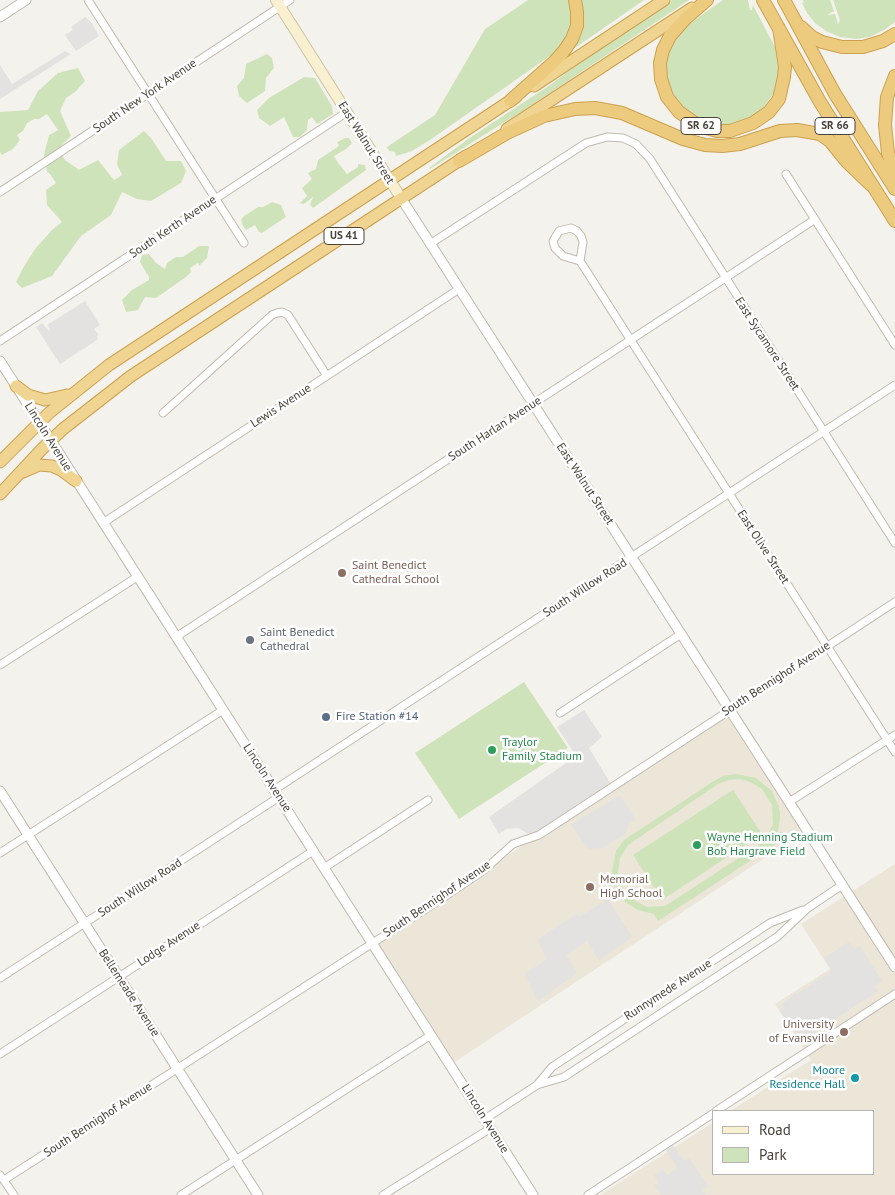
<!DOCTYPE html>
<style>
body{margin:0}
#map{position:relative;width:895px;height:1195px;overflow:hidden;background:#f4f2ec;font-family:"PT Sans",sans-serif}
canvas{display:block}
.legend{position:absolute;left:712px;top:1110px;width:162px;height:65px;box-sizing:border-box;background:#fff;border:1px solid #b6b4b0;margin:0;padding:6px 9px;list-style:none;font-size:15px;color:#48433a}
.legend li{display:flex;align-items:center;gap:10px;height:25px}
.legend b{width:25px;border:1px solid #b6b4b0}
</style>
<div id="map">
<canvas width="895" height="1195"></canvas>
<ul class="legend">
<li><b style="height:6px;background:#f9f0d1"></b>Road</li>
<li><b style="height:14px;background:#cfe3ba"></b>Park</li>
</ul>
</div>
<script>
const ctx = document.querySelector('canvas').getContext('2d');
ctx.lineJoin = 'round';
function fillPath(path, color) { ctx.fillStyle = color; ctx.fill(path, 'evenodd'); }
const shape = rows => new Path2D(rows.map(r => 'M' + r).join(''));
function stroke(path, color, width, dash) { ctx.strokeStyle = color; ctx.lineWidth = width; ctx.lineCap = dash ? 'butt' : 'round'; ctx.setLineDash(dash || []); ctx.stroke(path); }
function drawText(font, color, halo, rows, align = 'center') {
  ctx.font = font + ' "PT Sans",sans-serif'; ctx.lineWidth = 5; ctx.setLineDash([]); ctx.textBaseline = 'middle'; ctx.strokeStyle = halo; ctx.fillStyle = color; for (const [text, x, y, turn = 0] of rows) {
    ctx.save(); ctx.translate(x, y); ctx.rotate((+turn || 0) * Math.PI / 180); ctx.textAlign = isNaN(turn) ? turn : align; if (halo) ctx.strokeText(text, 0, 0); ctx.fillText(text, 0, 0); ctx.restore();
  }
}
const education = shape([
 [730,710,807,830,450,1065,372,944],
 [895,864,895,1195,600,1195,714,1122,714,1174,874,1174,874,1111,730,1111,811,1060,775,1004,830,969,801,924]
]);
const green = shape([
 [528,0,569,0,572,16,570,29,565,41,557,51,430,140,412,151,396,156,395,152,389,151,387,147,435,115,485,29],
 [580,0,644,0,575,48,581,30],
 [672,0,689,0,535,103,430,169,429,168,468,139,550,85,582,61],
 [723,0,748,0,750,10,752,10,753,5,776,49,779,71,773,94,761,111,746,120,735,124,724,125,713,125,693,117,673,97,667,80,666,63,671,45,687,25],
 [803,0,830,0,834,11,827,15,835,14,838,24,840,20,833,0,895,0,895,22,884,30,869,37,856,39,840,37,826,31,815,23,807,13,802,3,804,2],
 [267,54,272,58,274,68,266,78,265,91,247,103,239,96,237,86,244,78,246,64],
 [78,68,85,81,75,92,66,98,60,111,71,136,58,149,65,160,79,170,98,160,114,180,122,175,117,164,119,150,144,131,151,138,166,161,181,161,186,171,181,183,151,201,137,199,122,192,111,215,81,236,52,276,22,288,16,282,23,268,35,249,52,230,62,222,47,205,46,190,56,183,50,174,47,172,44,155,49,135,58,130,47,114,39,119,34,119,27,123,23,131,17,135,20,140,13,149,2,155,0,152,0,112,28,110,38,91,58,73],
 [304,77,315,78,332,106,333,114,317,124,312,117,308,120,307,130,300,137,293,137,284,117,270,126,259,118,257,110,269,98],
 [345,138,349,138,352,143,346,149,334,156,338,163,347,174,358,167,358,164,365,165,366,170,313,208,310,205,313,197,304,204,300,203,307,196,302,188,312,179,308,173,316,169,318,160,339,146,337,142],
 [272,202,281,205,286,217,262,233,259,232,255,225,246,230,243,226,241,220,244,216,258,207,263,207],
 [199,246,209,246,207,258,199,266,198,263,190,268,191,272,186,277,156,298,145,297,138,310,126,312,122,300,132,290,149,280,149,277,140,262,142,255,149,254,156,263,165,269,167,263,176,257,183,257],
 [524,682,568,748,459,819,415,753],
 [736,774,756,778,772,791,778,805,780,812,780,820,777,834,781,832,785,838,658,921,654,914,638,910,625,902,614,885,612,871,616,851,624,840,714,781,723,776],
 [741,779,752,783,762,789,772,805,773,824,765,841,665,906,647,907,630,898,623,889,618,873,620,858,628,845,718,784,729,780],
 [733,790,762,834,662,900,633,855]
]);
const parking = shape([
 [85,17,91,22,99,36,76,51,65,35,73,30,71,27],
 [65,51,71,54,0,99,0,65,12,84],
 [85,301,100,325,94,329,98,334,97,340,60,364,36,327,42,323,49,331,50,329,47,325],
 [584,710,602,737,589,748,611,784,532,836,518,828,506,829,499,834,489,817,576,756,557,727],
 [620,795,636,820,629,824,626,833,602,848,588,849,571,825],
 [608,899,632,937,599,960,587,941,566,955,577,973,538,1001,525,974,547,959,537,940,576,914,579,917],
 [849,942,854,949,860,946,882,981,874,986,878,991,811,1035,813,1038,806,1042,801,1034,797,1037,780,1011,784,1008,781,1004,832,971,824,958],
 [673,1145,684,1161,689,1158,708,1186,702,1190,706,1195,661,1195,654,1185,659,1183,654,1175,663,1170,667,1175,678,1168,666,1150]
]);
const minor = shape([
 [88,0,244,243],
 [786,174,895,345],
 [0,192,290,0],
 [430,244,586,143,607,137,623,138,636,144,650,159,895,543],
 [580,261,563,256,555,248,553,241,559,231,571,228,577,231,581,236,583,242,580,261,895,752],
 [0,341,347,112],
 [163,413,272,315,277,313,282,312,288,315,327,376],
 [103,523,459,289],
 [176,637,814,220],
 [0,665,137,577],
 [560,713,681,634],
 [274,790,895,385],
 [789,802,895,735],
 [0,853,223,710],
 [324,868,428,800],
 [0,978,279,797],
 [0,1054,313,851],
 [537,1085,552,1067,770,923,803,910],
 [716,1111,895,994],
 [485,1119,537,1085,564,1077,777,937,808,908,842,885],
 [0,1175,14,1195],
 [4,1180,435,903,484,870,513,844,539,835,895,602],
 [181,1195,431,1035],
 [383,1195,491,1128],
 [588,1195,714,1113]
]);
const tertiary = shape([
 [0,17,26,0],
 [401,198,895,967],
 [0,361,533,1195],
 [0,791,258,1195]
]);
const secondary = shape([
 [276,0,401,198]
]);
const trunk = shape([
 [534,86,664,0],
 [507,129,692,8],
 [16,386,28,395,45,400,67,395],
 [0,462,49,413,109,365,516,97],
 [23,472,39,465,52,466,61,470,76,481],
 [0,494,42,449,63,429,131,376,466,156]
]);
const motorway = shape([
 [707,0,686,18,670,36,663,50,660,63,661,79,667,97,679,112,699,126,717,131,730,131,753,123,769,112,779,99,784,77,785,67,779,28],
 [763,0,820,102,895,221],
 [784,0,835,94,895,189],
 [801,27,812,37,822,42,842,47,863,47,883,41,895,34],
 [895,76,887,97,885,125,888,153,895,173],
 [510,101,554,62,564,51,572,39,577,26,577,12,575,0],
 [459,161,507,133,544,116,575,109,595,108,622,113,683,139,705,145,722,146,740,144,780,131,797,130,820,134,830,141,847,162,871,185]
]);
const markers = [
 [342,573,5,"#8d6e63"],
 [250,640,5,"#6b7280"],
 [326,717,5,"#5c6f8a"],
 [492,750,5,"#2e9e5b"],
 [697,845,5,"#2e9e5b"],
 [590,887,5,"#8d6e63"],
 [844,1032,5,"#8d6e63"],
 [855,1078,5,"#0f9aa8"]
];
const shields = [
 [701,126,40],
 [835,126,40],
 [344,236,40]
];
const shieldNames = [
 ["SR 62",701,126],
 ["SR 66",835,126],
 ["US 41",344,236]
];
const streetNames = [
 ["South New York Avenue",145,96,-34],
 ["East Walnut Street",366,143,58],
 ["South Kerth Avenue",173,227,-34],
 ["East Sycamore Street",767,344,57],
 ["Lewis Avenue",281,406,-33],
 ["South Harlan Avenue",495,429,-33],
 ["Lincoln Avenue",48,437,58],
 ["East Walnut Street",585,484,57],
 ["East Olive Street",763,547,57],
 ["South Willow Road",585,588,-33],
 ["South Bennighof Avenue",776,679,-33],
 ["Lincoln Avenue",267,778,57],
 ["South Willow Road",140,888,-33],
 ["South Bennighof Avenue",437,899,-34],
 ["Lodge Avenue",169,944,-33],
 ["Runnymede Avenue",668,990,-33],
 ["Bellemeade Avenue",129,993,57],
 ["Lincoln Avenue",485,1119,58],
 ["South Bennighof Avenue",98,1120,-33]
];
const educationNames = [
 ["Saint Benedict",352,566],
 ["Cathedral School",352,580],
 ["Memorial",600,880],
 ["High School",600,894],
 ["University",834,1025,"right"],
 ["of Evansville",834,1039,"right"]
];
const worshipNames = [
 ["Saint Benedict",260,633],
 ["Cathedral",260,647]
];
const serviceNames = [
 ["Fire Station #14",336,717]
];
const leisureNames = [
 ["Traylor",502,743],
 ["Family Stadium",502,757],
 ["Wayne Henning Stadium",707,838],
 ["Bob Hargrave Field",707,852]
];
const cultureNames = [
 ["Moore",845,1071],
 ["Residence Hall",845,1085]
];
fillPath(education, '#ebe6d8');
fillPath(green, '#cfe3ba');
fillPath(parking, '#e4e2e0');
stroke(minor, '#bfbaaf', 9);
stroke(tertiary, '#bfbaaf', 11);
stroke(secondary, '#cec4a1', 12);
stroke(trunk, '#cca14f', 13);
stroke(motorway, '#cca14f', 14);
stroke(minor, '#fff', 7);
stroke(tertiary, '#fff', 9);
stroke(secondary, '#f9f0d1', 10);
stroke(trunk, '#f0d592', 11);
stroke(motorway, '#edcb7e', 12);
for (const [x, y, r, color] of markers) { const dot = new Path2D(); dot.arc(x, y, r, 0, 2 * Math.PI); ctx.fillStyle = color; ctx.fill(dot); stroke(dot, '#fff', 2); }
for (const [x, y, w] of shields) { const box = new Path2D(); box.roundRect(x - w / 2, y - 8.5, w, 17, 4); ctx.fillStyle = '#fff'; ctx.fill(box); stroke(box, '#48433a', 1); }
drawText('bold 11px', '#48433a', null, shieldNames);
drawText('12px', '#48433a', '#fff', streetNames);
drawText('12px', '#785e54', '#fff', educationNames, 'left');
drawText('12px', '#5b616d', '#fff', worshipNames, 'left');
drawText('12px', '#4e5e75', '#fff', serviceNames, 'left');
drawText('12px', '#27864d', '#fff', leisureNames, 'left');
drawText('12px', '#0d838f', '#fff', cultureNames, 'right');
</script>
